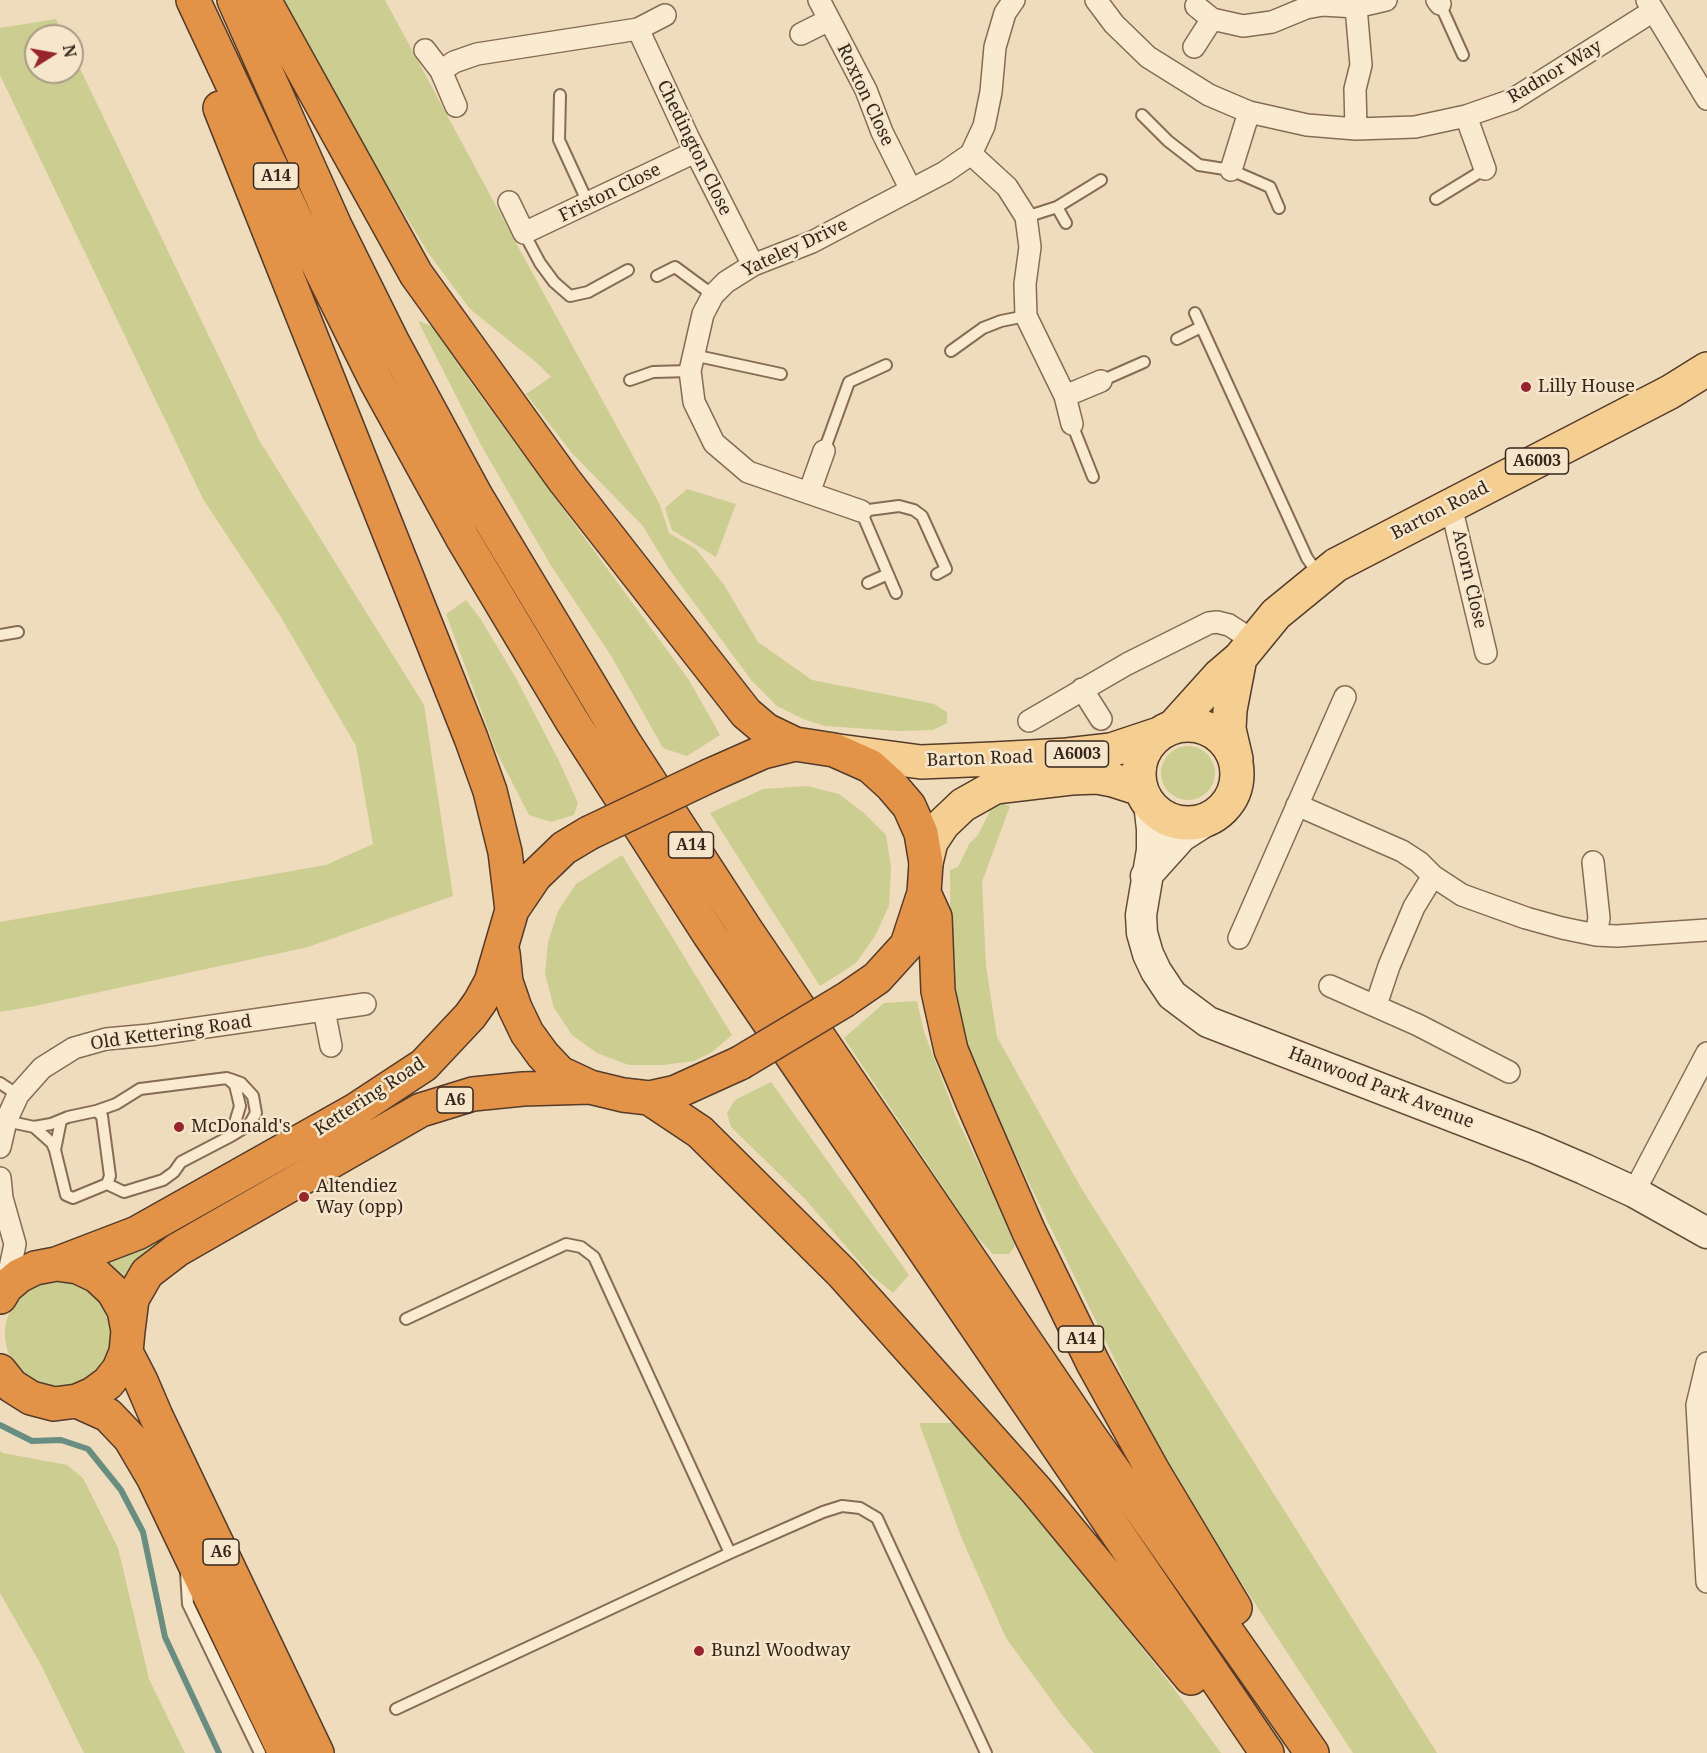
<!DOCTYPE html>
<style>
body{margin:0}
#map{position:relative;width:1707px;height:1753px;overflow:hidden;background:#efdcbd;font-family:"Noto Serif",serif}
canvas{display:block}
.north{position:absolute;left:24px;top:24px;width:60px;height:60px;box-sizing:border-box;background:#f6e7cc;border:2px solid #a99a85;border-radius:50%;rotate:79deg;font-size:16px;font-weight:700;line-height:24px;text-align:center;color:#36261b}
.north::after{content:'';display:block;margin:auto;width:21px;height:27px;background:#98242e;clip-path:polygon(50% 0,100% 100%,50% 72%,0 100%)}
</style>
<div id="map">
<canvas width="1707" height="1753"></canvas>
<div class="north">N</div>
</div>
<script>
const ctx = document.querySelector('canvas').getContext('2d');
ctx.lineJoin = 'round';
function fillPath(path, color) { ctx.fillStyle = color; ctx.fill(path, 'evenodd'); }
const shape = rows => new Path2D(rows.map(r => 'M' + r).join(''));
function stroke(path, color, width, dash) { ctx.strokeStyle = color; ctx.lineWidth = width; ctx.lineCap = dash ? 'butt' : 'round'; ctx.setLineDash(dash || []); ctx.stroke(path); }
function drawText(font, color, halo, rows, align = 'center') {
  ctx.font = font + ' "Noto Serif",serif'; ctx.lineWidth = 5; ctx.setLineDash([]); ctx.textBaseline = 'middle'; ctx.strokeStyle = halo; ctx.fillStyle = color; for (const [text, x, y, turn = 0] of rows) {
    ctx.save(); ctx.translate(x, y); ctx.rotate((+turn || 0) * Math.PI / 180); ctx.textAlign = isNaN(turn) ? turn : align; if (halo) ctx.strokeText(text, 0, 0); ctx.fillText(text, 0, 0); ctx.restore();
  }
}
const green = shape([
 [283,0,385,0,516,243,660,505,669,533,696,549,724,585,758,642,812,680,934,704,947,712,947,723,933,730,899,731,825,726,803,719,777,706,752,681,669,569,643,526,571,452,526,394,551,377,537,363,470,309,429,254,341,109],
 [56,19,64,36,36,36,36,72,72,72,72,52,259,440,424,705,453,896,308,947,35,1006,0,1012,0,922,326,865,373,844,356,746,279,614,203,499,0,75,0,28],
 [418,321,437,328,471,383,689,680,720,735,687,756,663,748,610,654,550,564,481,445],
 [687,489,736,504,716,557,672,530,665,508],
 [466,600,480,618,516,678,559,761,578,803,574,815,551,822,529,815,496,751,446,614],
 '1161 773a27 27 0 1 1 54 0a27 27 0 1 1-54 0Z',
 [807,786,839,794,864,813,886,835,891,867,889,906,875,936,856,963,820,986,710,813,763,789],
 [995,801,1010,806,982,882,986,966,997,1037,1080,1186,1437,1753,1353,1753,1237,1576,1144,1420,970,1061,951,979,950,870,958,867,969,844,978,835],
 [622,855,732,1035,712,1052,694,1061,663,1065,629,1065,597,1053,572,1035,554,1008,545,974,548,942,558,911,576,884],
 [917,1001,924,1032,957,1119,991,1190,1015,1246,1009,1254,993,1254,975,1235,844,1038,884,1003],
 [771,1082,909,1275,893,1293,870,1274,805,1199,731,1127,727,1113,735,1100],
 [155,1237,161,1245,135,1264,124,1280,113,1267,105,1262],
 '5 1334a54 54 0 1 1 108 0a54 54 0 1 1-108 0Z',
 [919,1423,955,1423,1045,1526,1172,1686,1221,1753,1094,1753,1063,1716,1006,1638,962,1539],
 [0,1451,3,1453,67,1465,83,1478,118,1548,149,1679,185,1753,84,1753,40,1663,0,1593]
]);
const stream = shape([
 [0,1425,32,1441,61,1440,88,1449,121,1490,143,1532,165,1637,219,1753]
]);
const lane = shape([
 [1440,4,1463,55],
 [560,95,559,140,588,203],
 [1142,115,1168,141,1199,165,1231,170,1270,187,1279,208],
 [1436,199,1485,169],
 [1057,207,1066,223],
 [1026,217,1057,207,1101,180],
 [524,233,540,263,554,282,570,296,588,292,628,270],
 [657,276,675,267,713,295],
 [1195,313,1307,558,1319,575],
 [1177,339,1201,327],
 [951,351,983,328,1001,321,1026,316],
 [693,355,781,374],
 [630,380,653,372,690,371],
 [1101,381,1144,362],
 [1072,424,1093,477],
 [824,451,849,382,886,365],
 [868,583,888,574],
 [896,593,861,511,899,506,914,510,922,516,946,569,937,574],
 [0,635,18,632],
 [230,1079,241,1083,253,1096,256,1113,249,1125,231,1136],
 [0,1083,18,1095],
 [96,1111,116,1104,140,1089,227,1078,235,1085,240,1106,231,1136,181,1162,174,1172,163,1180,124,1192,107,1184],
 [6,1121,34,1127,51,1124,68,1117,96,1111,102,1116,110,1176,107,1184,73,1198,66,1195,55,1150,52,1143,34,1127],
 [55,1150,61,1120],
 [406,1319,566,1244,581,1247,594,1257,730,1553],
 [186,1572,188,1604,260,1753],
 [396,1709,730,1553,823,1512,842,1506,860,1508,877,1518,986,1753]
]);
const street = shape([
 [819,0,866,90,882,132,911,190],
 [1096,0,1114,24,1148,57,1209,95,1249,112,1307,125,1356,129,1415,127,1466,116,1512,100,1653,11],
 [1437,0,1440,4],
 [1647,0,1707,99],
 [1196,6,1212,19,1243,26,1272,22,1306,8,1323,5,1356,7,1386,0],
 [638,29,665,15],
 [801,34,829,20],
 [1194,47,1212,19],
 [425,50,441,71,456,106],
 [441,71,454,62,477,54,638,29,688,137,753,265],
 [1466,116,1485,169],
 [1356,129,1355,89,1361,65,1356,7],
 [971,154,1007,187,1026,217,1030,247,1025,284,1026,316,1065,396,1072,424],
 [1231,170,1249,112],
 [509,202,524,233,695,152],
 [1065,396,1101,381],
 [809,493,824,451],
 [1451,506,1486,653],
 [861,511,748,472,714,443,694,402,690,371,703,314,713,295,726,282,753,265,812,242,945,172,971,154,984,126,991,92,995,47,1005,13,1014,0],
 [1082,689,1101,719],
 [1029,721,1127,664,1209,623,1217,622,1229,625,1254,641],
 [1297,805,1402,851,1419,862,1433,876,1462,895,1526,918,1562,928,1596,935,1617,936,1707,930],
 [1593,862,1599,918,1596,935],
 [1239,938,1345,697],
 [1330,986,1418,1025,1509,1072],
 [1376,1005,1389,966,1414,907,1433,876],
 [324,1010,331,1046],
 [0,1147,6,1121,18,1095,42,1068,74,1048,106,1039,150,1035,365,1004],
 [0,1178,2,1198,15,1244,6,1287],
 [1634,1192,1707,1053],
 [1707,1363,1697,1405,1707,1582]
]);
const secondary = shape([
 [1149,803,1152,829,1152,850,1141,915,1142,933,1148,954,1156,971,1172,995,1208,1022,1535,1148,1584,1169,1634,1192,1707,1233],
 [1146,876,1182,836,1207,820]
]);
const primary = shape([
 '1139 774a49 49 0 1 1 98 0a49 49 0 1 1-98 0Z',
 [1173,727,1219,676,1240,658,1276,614,1336,565,1670,392,1707,369],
 [839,751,921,762,993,759,1067,755,1111,750,1159,734],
 [1236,759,1229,729,1230,710,1240,658],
 [926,863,931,842,943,824,963,805,995,787,1071,778,1097,777,1113,780,1141,789]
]);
const highway = shape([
 [193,0,295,218,376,381,463,539,572,721,709,934,1267,1753],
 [234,0,335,226,392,341,476,496,624,742,746,930,1091,1438,1312,1753],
 [264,0,416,274,564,480,746,713,766,730,795,744,834,750,870,766,891,785,909,806,921,833,926,863,924,893,907,945,877,978,845,1000],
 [220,108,471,738,490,791,505,852,512,910],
 [711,775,763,752,795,744],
 [924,893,935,917,938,991,951,1050,973,1103,1029,1232,1093,1363,1153,1471,1235,1608],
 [503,953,506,982,515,1008,527,1033,543,1055,560,1073,590,1087,623,1095,649,1098,676,1092,740,1063],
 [649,1098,700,1132,842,1273,1036,1490,1191,1678],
 [56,1264,137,1233,354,1111,424,1065,470,1016,480,1002,491,982,512,910,535,876,564,848,589,833],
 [0,1297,6,1287,19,1276,35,1268,56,1264,78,1267,97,1276,113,1291,124,1310,128,1331,126,1352,119,1369,108,1383,93,1394,77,1401,54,1404,31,1398,12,1386,0,1371],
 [128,1331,132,1299,147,1273,177,1250,421,1110,473,1094,523,1089,590,1087],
 [126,1352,141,1381,156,1416,317,1753],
 [77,1401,108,1415,130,1438,153,1477,285,1753]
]);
const highwayBridge = shape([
 [589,833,711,775],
 [740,1063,845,1000]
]);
const markers = [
 [1526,387,6,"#98242e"],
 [179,1127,6,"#98242e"],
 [304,1197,6,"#98242e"],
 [699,1651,6,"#98242e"]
];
const shields = [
 [276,176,45],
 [1537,461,63],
 [1077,754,63],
 [691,845,45],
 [455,1100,36],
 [1081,1339,45],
 [221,1552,36]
];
const shieldNames = [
 ["A14",276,176],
 ["A6003",1537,461],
 ["A6003",1077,754],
 ["A14",691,845],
 ["A6",455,1100],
 ["A14",1081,1339],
 ["A6",221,1552]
];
const streetNames = [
 ["Radnor Way",1555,72,-31],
 ["Roxton Close",865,95,65],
 ["Chedington Close",694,148,64],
 ["Friston Close",610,193,-26],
 ["Yateley Drive",795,248,-25],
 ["Barton Road",1440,511,-27],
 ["Acorn Close",1469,579,77],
 ["Barton Road",980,759,-2],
 ["Old Kettering Road",171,1033,-8],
 ["Hanwood Park Avenue",1381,1088,21],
 ["Kettering Road",370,1097,-33]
];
const poiNames = [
 ["Lilly House",1538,387],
 ["McDonald's",191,1127],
 ["Altendiez",316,1187],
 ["Way (opp)",316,1208],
 ["Bunzl Woodway",711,1651]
];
fillPath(green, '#cbcd91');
stroke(stream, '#688e81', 6);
stroke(lane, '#876c55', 14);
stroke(street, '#876c55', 24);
stroke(secondary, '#694d39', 33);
stroke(primary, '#543b2a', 36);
stroke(highway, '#543b2a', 36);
stroke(lane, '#faead0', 10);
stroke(street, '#faead0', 21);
stroke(secondary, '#faead0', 30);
stroke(primary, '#f5ce92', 33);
stroke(highway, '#e39348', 33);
stroke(highwayBridge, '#543b2a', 36, []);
stroke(highwayBridge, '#e39348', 33);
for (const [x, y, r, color] of markers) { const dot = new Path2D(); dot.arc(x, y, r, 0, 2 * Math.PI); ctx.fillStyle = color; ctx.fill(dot); stroke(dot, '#f6e7cc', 2); }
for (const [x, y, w] of shields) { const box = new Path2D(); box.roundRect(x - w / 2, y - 13, w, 26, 4.5); ctx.fillStyle = '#f6e7cc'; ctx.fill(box); stroke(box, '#36261b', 1.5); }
drawText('bold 16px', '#36261b', null, shieldNames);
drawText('18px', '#36261b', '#f6e7cc', streetNames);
drawText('18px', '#36261b', '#f6e7cc', poiNames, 'left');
</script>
